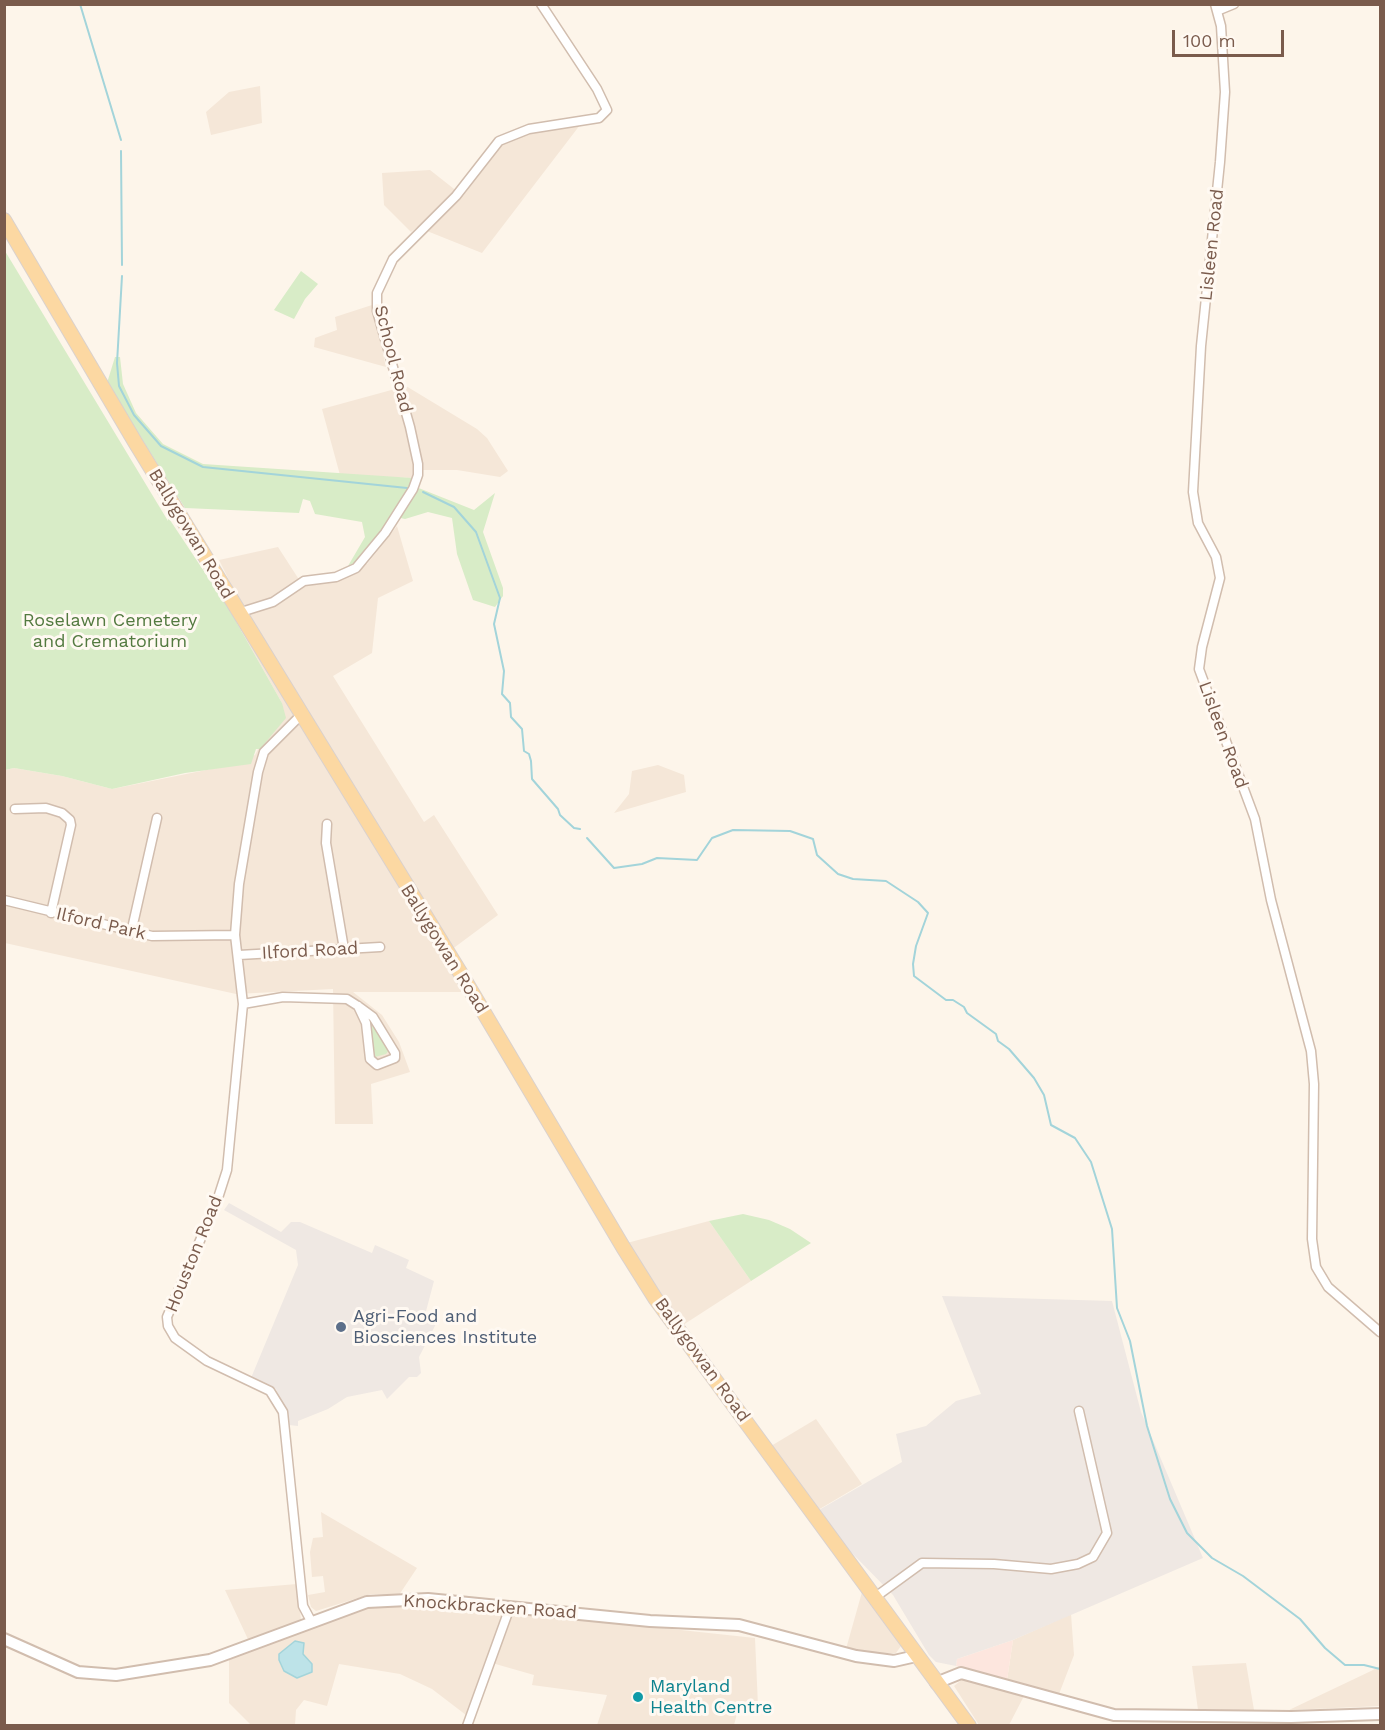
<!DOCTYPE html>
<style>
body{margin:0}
#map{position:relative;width:1385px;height:1730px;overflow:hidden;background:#fdf5ea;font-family:"Work Sans",sans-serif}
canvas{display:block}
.frame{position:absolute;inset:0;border:6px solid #7a5b4c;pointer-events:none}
.scale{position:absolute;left:1172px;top:30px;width:112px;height:27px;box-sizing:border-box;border:3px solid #7a5b4c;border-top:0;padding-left:8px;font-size:18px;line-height:21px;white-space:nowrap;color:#7a5b4c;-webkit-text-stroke:4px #fff9f2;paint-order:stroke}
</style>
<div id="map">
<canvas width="1385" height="1730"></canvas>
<div class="frame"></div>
<div class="scale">100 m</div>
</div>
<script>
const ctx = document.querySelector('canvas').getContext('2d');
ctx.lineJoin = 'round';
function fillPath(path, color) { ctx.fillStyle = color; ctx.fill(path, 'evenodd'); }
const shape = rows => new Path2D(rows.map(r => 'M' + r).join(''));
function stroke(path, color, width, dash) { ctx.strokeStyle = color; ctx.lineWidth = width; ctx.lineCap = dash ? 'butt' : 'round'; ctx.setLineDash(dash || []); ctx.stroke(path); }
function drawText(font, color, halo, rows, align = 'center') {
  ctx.font = font + ' "Work Sans",sans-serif'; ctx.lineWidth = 6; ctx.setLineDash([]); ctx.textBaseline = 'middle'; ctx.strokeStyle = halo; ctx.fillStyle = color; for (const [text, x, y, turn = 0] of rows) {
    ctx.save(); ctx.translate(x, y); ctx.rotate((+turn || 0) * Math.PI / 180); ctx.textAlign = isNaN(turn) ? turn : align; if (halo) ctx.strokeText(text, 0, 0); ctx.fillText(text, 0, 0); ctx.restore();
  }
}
const residential = shape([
 [260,86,262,123,211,135,206,112,229,92],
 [580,125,482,253,417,227,411,232,384,205,382,173,430,170,463,196,503,144,520,134],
 [372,305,386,367,314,347,315,338,337,330,335,317],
 [406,386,477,429,487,438,508,471,500,477,457,470,414,470,413,478,340,475,322,409],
 [397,526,413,581,378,598,372,653,333,676,424,822,434,815,498,915,451,950,465,992,353,992,382,1015,399,1042,410,1072,371,1084,373,1124,335,1124,333,989,236,994,5,943,5,770,14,768,62,776,112,789,216,768,255,755,282,703,229,609,240,602,219,560,278,547,298,578,335,573,358,561,367,564],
 [658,765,684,775,686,792,614,813,629,794,632,771],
 [709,1221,751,1281,683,1325,627,1243],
 [816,1419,862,1484,818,1510,771,1446],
 [321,1512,417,1568,399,1595,371,1594,316,1611,311,1607,308,1595,325,1592,323,1576,312,1577,310,1552,313,1538,323,1537],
 [297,1584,302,1629,339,1615,383,1605,458,1606,755,1638,758,1706,738,1710,734,1725,597,1725,607,1695,532,1685,534,1675,485,1661,466,1715,432,1689,400,1674,339,1664,327,1706,304,1700,296,1710,295,1725,251,1725,229,1703,229,1660,253,1650,225,1590],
 [862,1592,901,1646,896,1653,873,1654,846,1649],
 [1071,1614,1074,1655,1059,1694,1007,1680,1013,1640],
 [1246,1663,1254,1710,1198,1710,1192,1666],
 [1380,1666,1380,1706,1289,1710,1371,1671],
 [964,1678,1024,1696,1009,1725,979,1725,954,1686]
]);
const commercial = shape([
 [1013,1640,1007,1680,956,1666,957,1659]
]);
const industrial = shape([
 [229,1203,281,1232,291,1222,300,1222,372,1253,375,1245,409,1260,406,1268,434,1281,425,1315,438,1320,419,1357,421,1373,417,1377,409,1377,387,1399,382,1390,347,1397,328,1409,298,1421,298,1426,289,1425,276,1389,251,1378,298,1265,296,1250,224,1210],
 [942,1296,1112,1301,1141,1412,1203,1558,1013,1640,957,1659,956,1666,936,1662,929,1655,893,1595,848,1549,819,1510,902,1462,896,1434,926,1426,956,1401,981,1394]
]);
const green = shape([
 [5,251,168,521,168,517,229,609,282,703,286,718,260,749,256,749,251,764,185,773,112,789,62,776,14,768,5,770],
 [301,271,318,284,305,299,294,319,274,310],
 [115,357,120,357,123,384,136,413,163,444,203,464,413,478,411,485,474,510,495,493,483,532,503,588,503,596,495,607,473,600,457,554,452,518,428,512,405,519,392,516,358,561,348,566,365,537,362,522,315,514,310,501,303,499,299,513,185,508,107,383],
 [369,1017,390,1049,386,1054,375,1057,370,1052],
 [743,1214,769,1220,790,1229,811,1243,751,1281,709,1221]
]);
const water = shape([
 [295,1641,304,1643,303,1654,312,1664,312,1672,297,1678,284,1671,279,1660,279,1654,295,1641]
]);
const stream = shape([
 [80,4,121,140],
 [121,151,122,265],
 [122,276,117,363,119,386,134,415,161,446,203,467,407,488],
 [423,492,454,507,476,532,500,598,494,624,504,671,502,694,510,703,511,717,522,729,524,751,529,754,531,761,532,779,558,809,560,815,574,828,580,829],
 [587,838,614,868,642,864,657,858,697,860,712,838,733,830,790,831,813,839,817,855,838,874,853,879,886,881,918,902,928,913,916,946,913,964,914,976,946,1000,953,1000,964,1007,967,1013,996,1034,998,1041,1009,1049,1034,1078,1044,1095,1051,1125,1075,1138,1091,1162,1112,1229,1117,1308,1130,1341,1147,1426,1170,1499,1187,1533,1212,1558,1243,1576,1300,1619,1325,1648,1345,1665,1364,1665,1380,1669]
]);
const minor = shape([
 [1215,4,1221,26,1225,92,1220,162,1201,346,1193,492,1198,523,1216,557,1220,578,1202,647,1199,669,1255,819,1271,900,1311,1051,1314,1084,1312,1239,1316,1267,1328,1287,1380,1332],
 [1217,11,1234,4],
 [238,613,273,602,304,581,336,577,356,568,385,533,413,489,418,475,418,464,410,427,377,311,377,293,393,259,456,196,499,141,529,129,599,118,607,110,597,89,541,4],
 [301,715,264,752,258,772,239,884,235,935,243,1004,227,1170,217,1201,167,1317,168,1326,175,1338,207,1361,270,1391,283,1412,303,1606,311,1621],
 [15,809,46,808,62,813,70,820,71,825,51,913],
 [327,824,326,843,344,949],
 [4,900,152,936,235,935],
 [131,933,157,818],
 [239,955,380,947],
 [243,1004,283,997,347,999,358,1006,373,1017,395,1053,395,1058,377,1065,370,1059,366,1023,358,1006],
 [874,1598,922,1563,994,1564,1051,1569,1078,1564,1093,1557,1107,1533,1079,1411],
 [467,1726,510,1607]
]);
const tertiary = shape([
 [4,1639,78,1672,116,1675,210,1660,367,1602,428,1599,650,1621,739,1625,856,1656,894,1661,916,1656],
 [936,1683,961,1673,1114,1715,1291,1717,1380,1714]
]);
const primary = shape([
 [4,220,135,442,461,974,623,1247,655,1298,969,1726]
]);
const markers = [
 [341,1327,6,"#5c6f8a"],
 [638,1697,6,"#0f9aa8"]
];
const streetNames = [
 ["Lisleen Road",1212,245,-84],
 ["School Road",393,359,76],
 ["Ballygowan Road",191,534,59],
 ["Lisleen Road",1223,735,70],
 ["Ilford Park",101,924,13],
 ["Ballygowan Road",444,949,58],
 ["Ilford Road",310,951,-3],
 ["Houston Road",194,1254,-68],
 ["Ballygowan Road",702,1360,54],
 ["Knockbracken Road",490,1607,4]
];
const parkNames = [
 ["Roselawn Cemetery",110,621],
 ["and Crematorium",110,642]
];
const serviceNames = [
 ["Agri-Food and",353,1317],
 ["Biosciences Institute",353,1338]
];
const cultureNames = [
 ["Maryland",650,1687],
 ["Health Centre",650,1708]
];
fillPath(residential, '#f5e7d8');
fillPath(commercial, '#fde6de');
fillPath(industrial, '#efe8e3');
fillPath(green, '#d8ecc7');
fillPath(water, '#bde3e8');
stroke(water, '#a3d4da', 1.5);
stroke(stream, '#a3d4da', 2);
stroke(minor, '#d1bdae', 11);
stroke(tertiary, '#d1bdae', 14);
stroke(primary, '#dad1cd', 16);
stroke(minor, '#fff', 8);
stroke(tertiary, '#fff', 10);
stroke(primary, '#fcd8a2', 14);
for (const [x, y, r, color] of markers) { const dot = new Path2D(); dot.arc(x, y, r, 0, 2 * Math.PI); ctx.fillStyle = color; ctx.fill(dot); stroke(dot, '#fff9f2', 2); }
drawText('18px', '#7a5b4c', '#fff9f2', streetNames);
drawText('18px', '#537a40', '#fff9f2', parkNames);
drawText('18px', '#4e5e75', '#fff9f2', serviceNames, 'left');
drawText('18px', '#0d838f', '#fff9f2', cultureNames, 'left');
</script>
